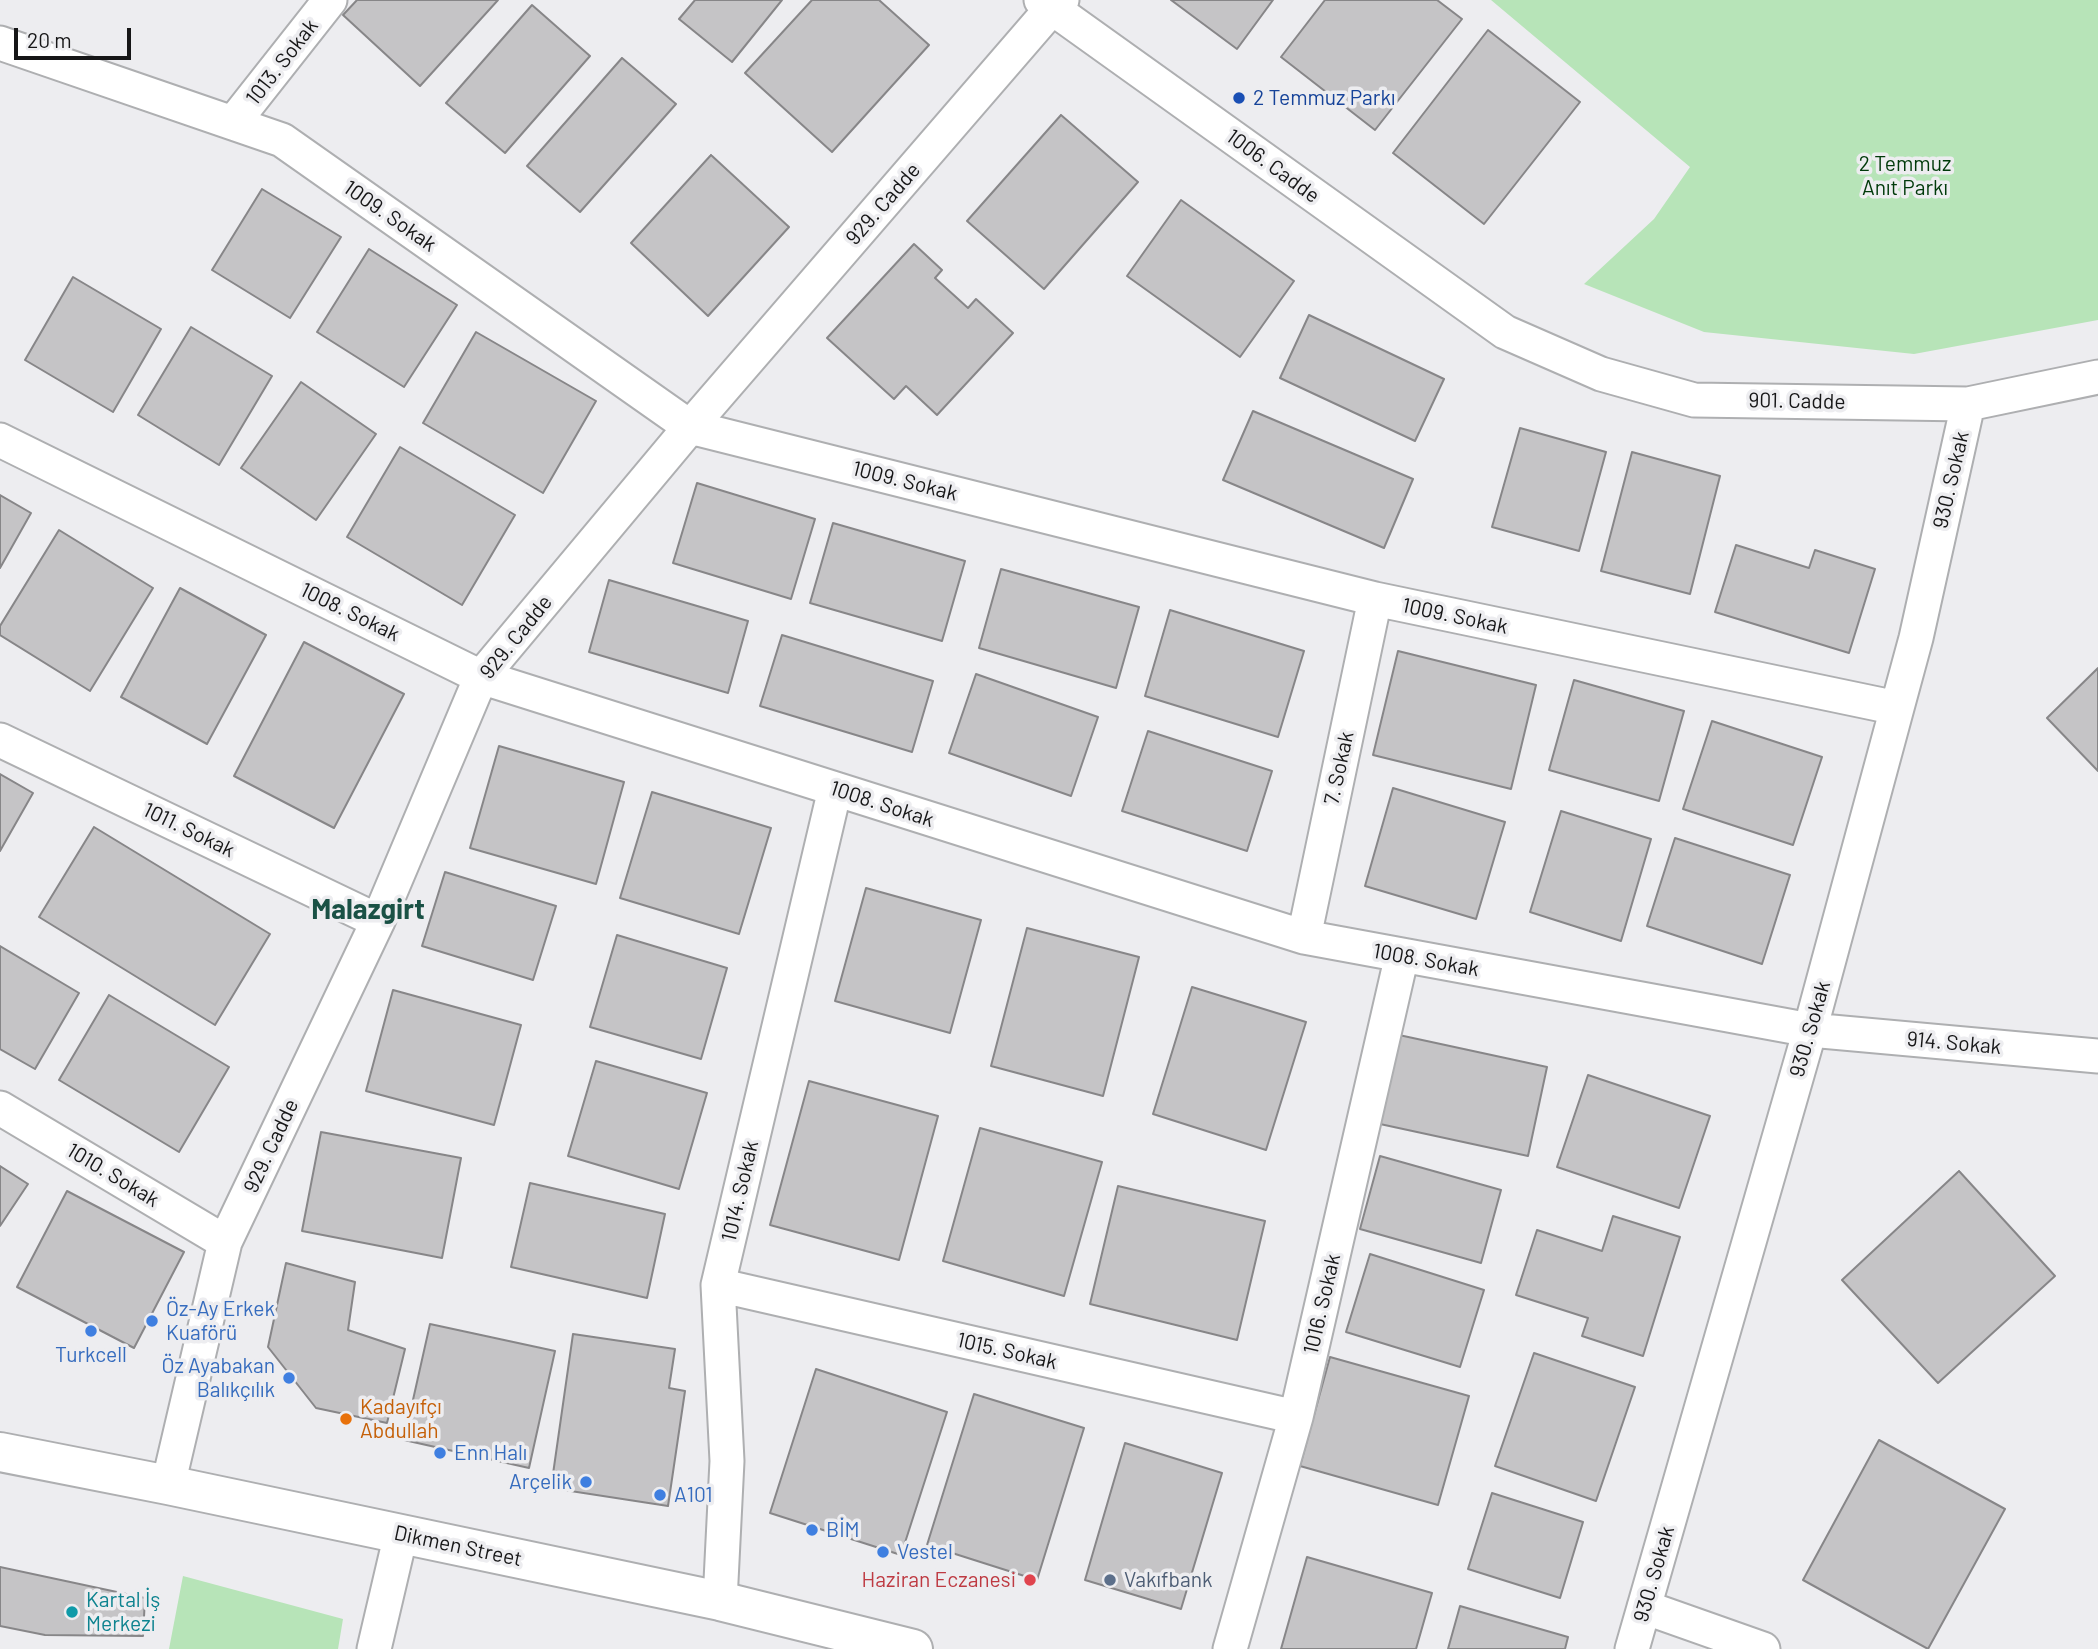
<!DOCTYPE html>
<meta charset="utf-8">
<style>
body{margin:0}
#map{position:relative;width:2098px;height:1649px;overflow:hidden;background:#ededf0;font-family:Barlow,sans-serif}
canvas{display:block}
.scale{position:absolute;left:14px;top:28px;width:117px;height:32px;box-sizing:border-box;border:4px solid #161617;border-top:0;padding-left:9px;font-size:21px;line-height:24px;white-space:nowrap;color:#161617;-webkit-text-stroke:5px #ededf0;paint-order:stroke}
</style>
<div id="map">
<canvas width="2098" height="1649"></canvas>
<div class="scale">20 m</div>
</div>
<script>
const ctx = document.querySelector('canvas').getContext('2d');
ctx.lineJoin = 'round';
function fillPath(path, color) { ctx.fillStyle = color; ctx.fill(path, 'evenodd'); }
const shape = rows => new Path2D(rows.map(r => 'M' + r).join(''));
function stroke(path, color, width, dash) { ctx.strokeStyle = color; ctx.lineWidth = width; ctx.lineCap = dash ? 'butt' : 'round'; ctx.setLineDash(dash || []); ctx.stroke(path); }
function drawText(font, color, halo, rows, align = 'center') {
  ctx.font = font + ' Barlow,sans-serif'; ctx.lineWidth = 7; ctx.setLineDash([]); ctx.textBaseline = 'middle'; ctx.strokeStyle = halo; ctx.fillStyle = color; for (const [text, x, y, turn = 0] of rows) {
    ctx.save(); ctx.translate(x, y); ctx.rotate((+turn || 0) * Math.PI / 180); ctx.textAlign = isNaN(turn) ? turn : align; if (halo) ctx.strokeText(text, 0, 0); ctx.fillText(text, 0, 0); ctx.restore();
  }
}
const green = shape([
 [1491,0,2098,0,2098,320,1914,354,1704,332,1584,284,1654,219,1690,167],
 [183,1576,343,1619,338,1649,169,1649]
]);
const building = shape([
 [357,0,498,0,420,86,343,15,357,0],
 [695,0,782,0,732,62,679,19,695,0],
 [812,0,879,0,929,45,832,152,745,73,812,0],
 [1171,0,1273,0,1237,49,1171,0],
 [1325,0,1437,0,1462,19,1375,130,1281,57,1325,0],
 [532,5,590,56,505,153,446,103,532,5],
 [1488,30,1580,102,1484,224,1393,153,1488,30],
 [622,58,676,104,580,212,527,166,622,58],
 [1061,115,1138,182,1044,289,967,221,1061,115],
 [711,155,789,227,708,316,631,243,711,155],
 [262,189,341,237,290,318,212,270,262,189],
 [1181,200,1294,281,1240,357,1127,276,1181,200],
 [914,244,942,270,935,278,968,308,976,299,1013,333,937,415,906,386,894,399,827,338,914,244],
 [369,249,457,305,404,387,317,332,369,249],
 [73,277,161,329,113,412,25,360,73,277],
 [1309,315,1444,379,1415,441,1280,378,1309,315],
 [191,327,272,376,219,465,138,415,191,327],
 [476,332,596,401,543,493,423,423,476,332],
 [301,382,376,434,316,520,241,468,301,382],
 [1253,411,1413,479,1384,548,1223,480,1253,411],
 [1520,428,1606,452,1579,551,1492,527,1520,428],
 [400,447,515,515,462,605,347,537,400,447],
 [1632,452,1720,476,1690,594,1601,571,1632,452],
 [697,483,815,519,791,599,673,563,697,483],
 [0,495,31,513,0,568,0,495],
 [833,523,965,561,942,641,810,603,833,523],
 [59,530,153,588,90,691,0,635,0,626,59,530],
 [1736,545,1809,568,1815,550,1875,569,1849,653,1715,612,1736,545],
 [1001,569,1139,607,1116,688,979,648,1001,569],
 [609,580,748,621,728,693,589,652,609,580],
 [180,588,266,635,207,744,121,697,180,588],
 [1170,610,1304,651,1278,737,1145,696,1170,610],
 [782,635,933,681,912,752,760,706,782,635],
 [304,642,404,694,334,828,234,776,304,642],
 [1398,651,1536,685,1511,789,1373,755,1398,651],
 [2098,668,2098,771,2047,718,2098,668],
 [976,674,1098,717,1071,796,949,753,976,674],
 [1574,680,1684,711,1659,801,1549,770,1574,680],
 [1712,721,1822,757,1793,845,1683,809,1712,721],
 [1148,731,1272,771,1247,851,1122,811,1148,731],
 [499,746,624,782,596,884,470,848,499,746],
 [0,774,33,793,0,851,0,774],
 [1393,788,1505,822,1476,919,1365,886,1393,788],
 [652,792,771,828,739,934,620,898,652,792],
 [1561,811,1651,839,1621,941,1530,912,1561,811],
 [94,827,270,934,215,1025,39,917,94,827],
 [1675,838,1790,875,1762,964,1647,926,1675,838],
 [445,872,556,906,533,980,422,946,445,872],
 [866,888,981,920,950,1033,835,1001,866,888],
 [1027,928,1139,957,1103,1096,991,1066,1027,928],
 [617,935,727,968,701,1059,590,1027,617,935],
 [0,946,79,993,35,1069,0,1049,0,946],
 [1192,987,1306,1022,1266,1150,1153,1114,1192,987],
 [393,990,521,1025,494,1125,366,1091,393,990],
 [109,995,229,1067,179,1152,59,1080,109,995],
 [1399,1035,1547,1067,1528,1156,1380,1124,1399,1035],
 [596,1061,707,1093,679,1189,568,1156,596,1061],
 [1588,1075,1710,1116,1679,1208,1557,1167,1588,1075],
 [809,1081,938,1116,899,1260,770,1225,809,1081],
 [980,1128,1102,1162,1064,1296,943,1261,980,1128],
 [321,1132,461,1158,442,1258,302,1231,321,1132],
 [1380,1156,1501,1190,1481,1263,1360,1229,1380,1156],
 [0,1166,28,1184,0,1226,0,1166],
 [1959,1171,2055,1276,1938,1383,1842,1280,1959,1171],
 [530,1183,665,1214,647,1298,511,1267,530,1183],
 [1118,1186,1265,1221,1237,1340,1090,1304,1118,1186],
 [67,1191,184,1252,134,1348,17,1287,67,1191],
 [1613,1216,1680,1237,1643,1356,1582,1336,1588,1318,1516,1295,1537,1230,1602,1251,1613,1216],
 [1370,1254,1484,1290,1460,1367,1346,1332,1370,1254],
 [286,1263,355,1282,348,1330,405,1349,387,1423,316,1408,268,1347,286,1263],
 [430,1324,555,1351,529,1468,404,1440,430,1324],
 [573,1334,675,1349,669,1388,685,1391,668,1506,551,1488,573,1334],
 [1534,1353,1635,1387,1596,1501,1495,1466,1534,1353],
 [1330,1357,1469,1396,1438,1505,1300,1466,1330,1357],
 [816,1369,947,1412,901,1555,770,1513,816,1369],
 [974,1394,1084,1428,1037,1580,927,1545,974,1394],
 [1879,1440,2005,1509,1928,1649,1803,1580,1879,1440],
 [1125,1443,1222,1473,1181,1609,1085,1580,1125,1443],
 [1492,1493,1583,1522,1560,1598,1468,1569,1492,1493],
 [1307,1557,1432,1593,1416,1649,1281,1649,1307,1557],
 [0,1567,145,1598,143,1636,45,1635,0,1626,0,1567],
 [1460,1606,1568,1637,1565,1649,1448,1649,1460,1606]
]);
const minor = shape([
 [1041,0,1505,332,1601,374,1694,400,1968,404,2098,377],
 [0,43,282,140,690,427,1375,599,1897,708],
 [233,123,330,0],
 [0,440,481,677,1304,937,1810,1030,2098,1056],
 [0,740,378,921],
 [1304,937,1375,599],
 [0,1108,225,1242],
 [718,1285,1296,1417],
 [168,1485,225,1242,378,921,481,677,690,427,1052,8,1062,0],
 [720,1601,727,1461,718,1285,835,789],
 [1644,1607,1763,1649],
 [374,1649,401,1534],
 [1230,1649,1296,1417,1402,955],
 [1632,1649,1810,1030,1897,708,1916,638,1968,404]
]);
const primary = shape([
 [0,1452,168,1485,720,1601,913,1649]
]);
const markers = [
 [1239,98,7,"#1a4fb4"],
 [152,1321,7,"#3f7fe0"],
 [91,1331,7,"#3f7fe0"],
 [289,1378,7,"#3f7fe0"],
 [346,1419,7,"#e8710a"],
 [440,1453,7,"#3f7fe0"],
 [586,1482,7,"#3f7fe0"],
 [660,1495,7,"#3f7fe0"],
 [812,1530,7,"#3f7fe0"],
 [883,1552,7,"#3f7fe0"],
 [1030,1580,7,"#e0444e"],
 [1110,1580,7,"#5c6f8a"],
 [72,1612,7,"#0f9aa8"]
];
const streetNames = [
 ["1013. Sokak",282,62,-52],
 ["1006. Cadde",1273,166,36],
 ["929. Cadde",883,204,-49],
 ["1009. Sokak",390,216,35],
 ["901. Cadde",1797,401,1],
 ["930. Sokak",1951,480,-77],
 ["1009. Sokak",905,481,14],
 ["1008. Sokak",350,612,26],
 ["1009. Sokak",1455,616,12],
 ["929. Cadde",516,637,-51],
 ["7. Sokak",1339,768,-78],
 ["1008. Sokak",882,804,18],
 ["1011. Sokak",189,830,26],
 ["1008. Sokak",1426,960,10],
 ["930. Sokak",1810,1029,-74],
 ["914. Sokak",1954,1043,5],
 ["929. Cadde",271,1146,-65],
 ["1010. Sokak",113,1175,31],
 ["1014. Sokak",740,1191,-77],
 ["1016. Sokak",1322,1304,-77],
 ["1015. Sokak",1007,1351,13],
 ["Dikmen Street",458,1546,12],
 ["930. Sokak",1654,1574,-74]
];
const transitNames = [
 ["2 Temmuz Parkı",1253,98]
];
const parkNames = [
 ["2 Temmuz",1905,164],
 ["Anıt Parkı",1905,188]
];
const shopNames = [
 ["Öz-Ay Erkek",166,1309],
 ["Kuaförü",166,1333],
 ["Turkcell",91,1355,"center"],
 ["Öz Ayabakan",275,1366,"right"],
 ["Balıkçılık",275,1390,"right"],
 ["Enn Halı",454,1453],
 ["Arçelik",572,1482,"right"],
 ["A101",674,1495],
 ["BİM",826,1530],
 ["Vestel",897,1552]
];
const foodNames = [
 ["Kadayıfçı",360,1407],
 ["Abdullah",360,1431]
];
const healthNames = [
 ["Haziran Eczanesi",1016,1580]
];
const serviceNames = [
 ["Vakıfbank",1124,1580]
];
const cultureNames = [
 ["Kartal İş",86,1600],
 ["Merkezi",86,1624]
];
const districtNames = [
 ["Malazgirt",368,910]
];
fillPath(green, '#b7e4b8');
fillPath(building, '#c5c4c6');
stroke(building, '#878688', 2);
stroke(minor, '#aeafb1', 37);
stroke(primary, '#aeafb1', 42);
stroke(minor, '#fff', 33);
stroke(primary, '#fff', 38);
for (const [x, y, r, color] of markers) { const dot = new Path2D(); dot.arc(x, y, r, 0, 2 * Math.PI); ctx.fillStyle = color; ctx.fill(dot); stroke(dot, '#ededf0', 2.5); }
drawText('21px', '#161617', '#ededf0', streetNames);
drawText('21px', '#164399', '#ededf0', transitNames, 'left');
drawText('21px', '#003a0a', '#ededf0', parkNames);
drawText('21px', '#366cbe', '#ededf0', shopNames, 'left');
drawText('21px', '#c56008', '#ededf0', foodNames, 'left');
drawText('21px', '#be3a42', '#ededf0', healthNames, 'right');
drawText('21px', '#4e5e75', '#ededf0', serviceNames, 'left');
drawText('21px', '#0d838f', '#ededf0', cultureNames, 'left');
drawText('bold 28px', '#1a5145', '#ededf0', districtNames);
</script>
